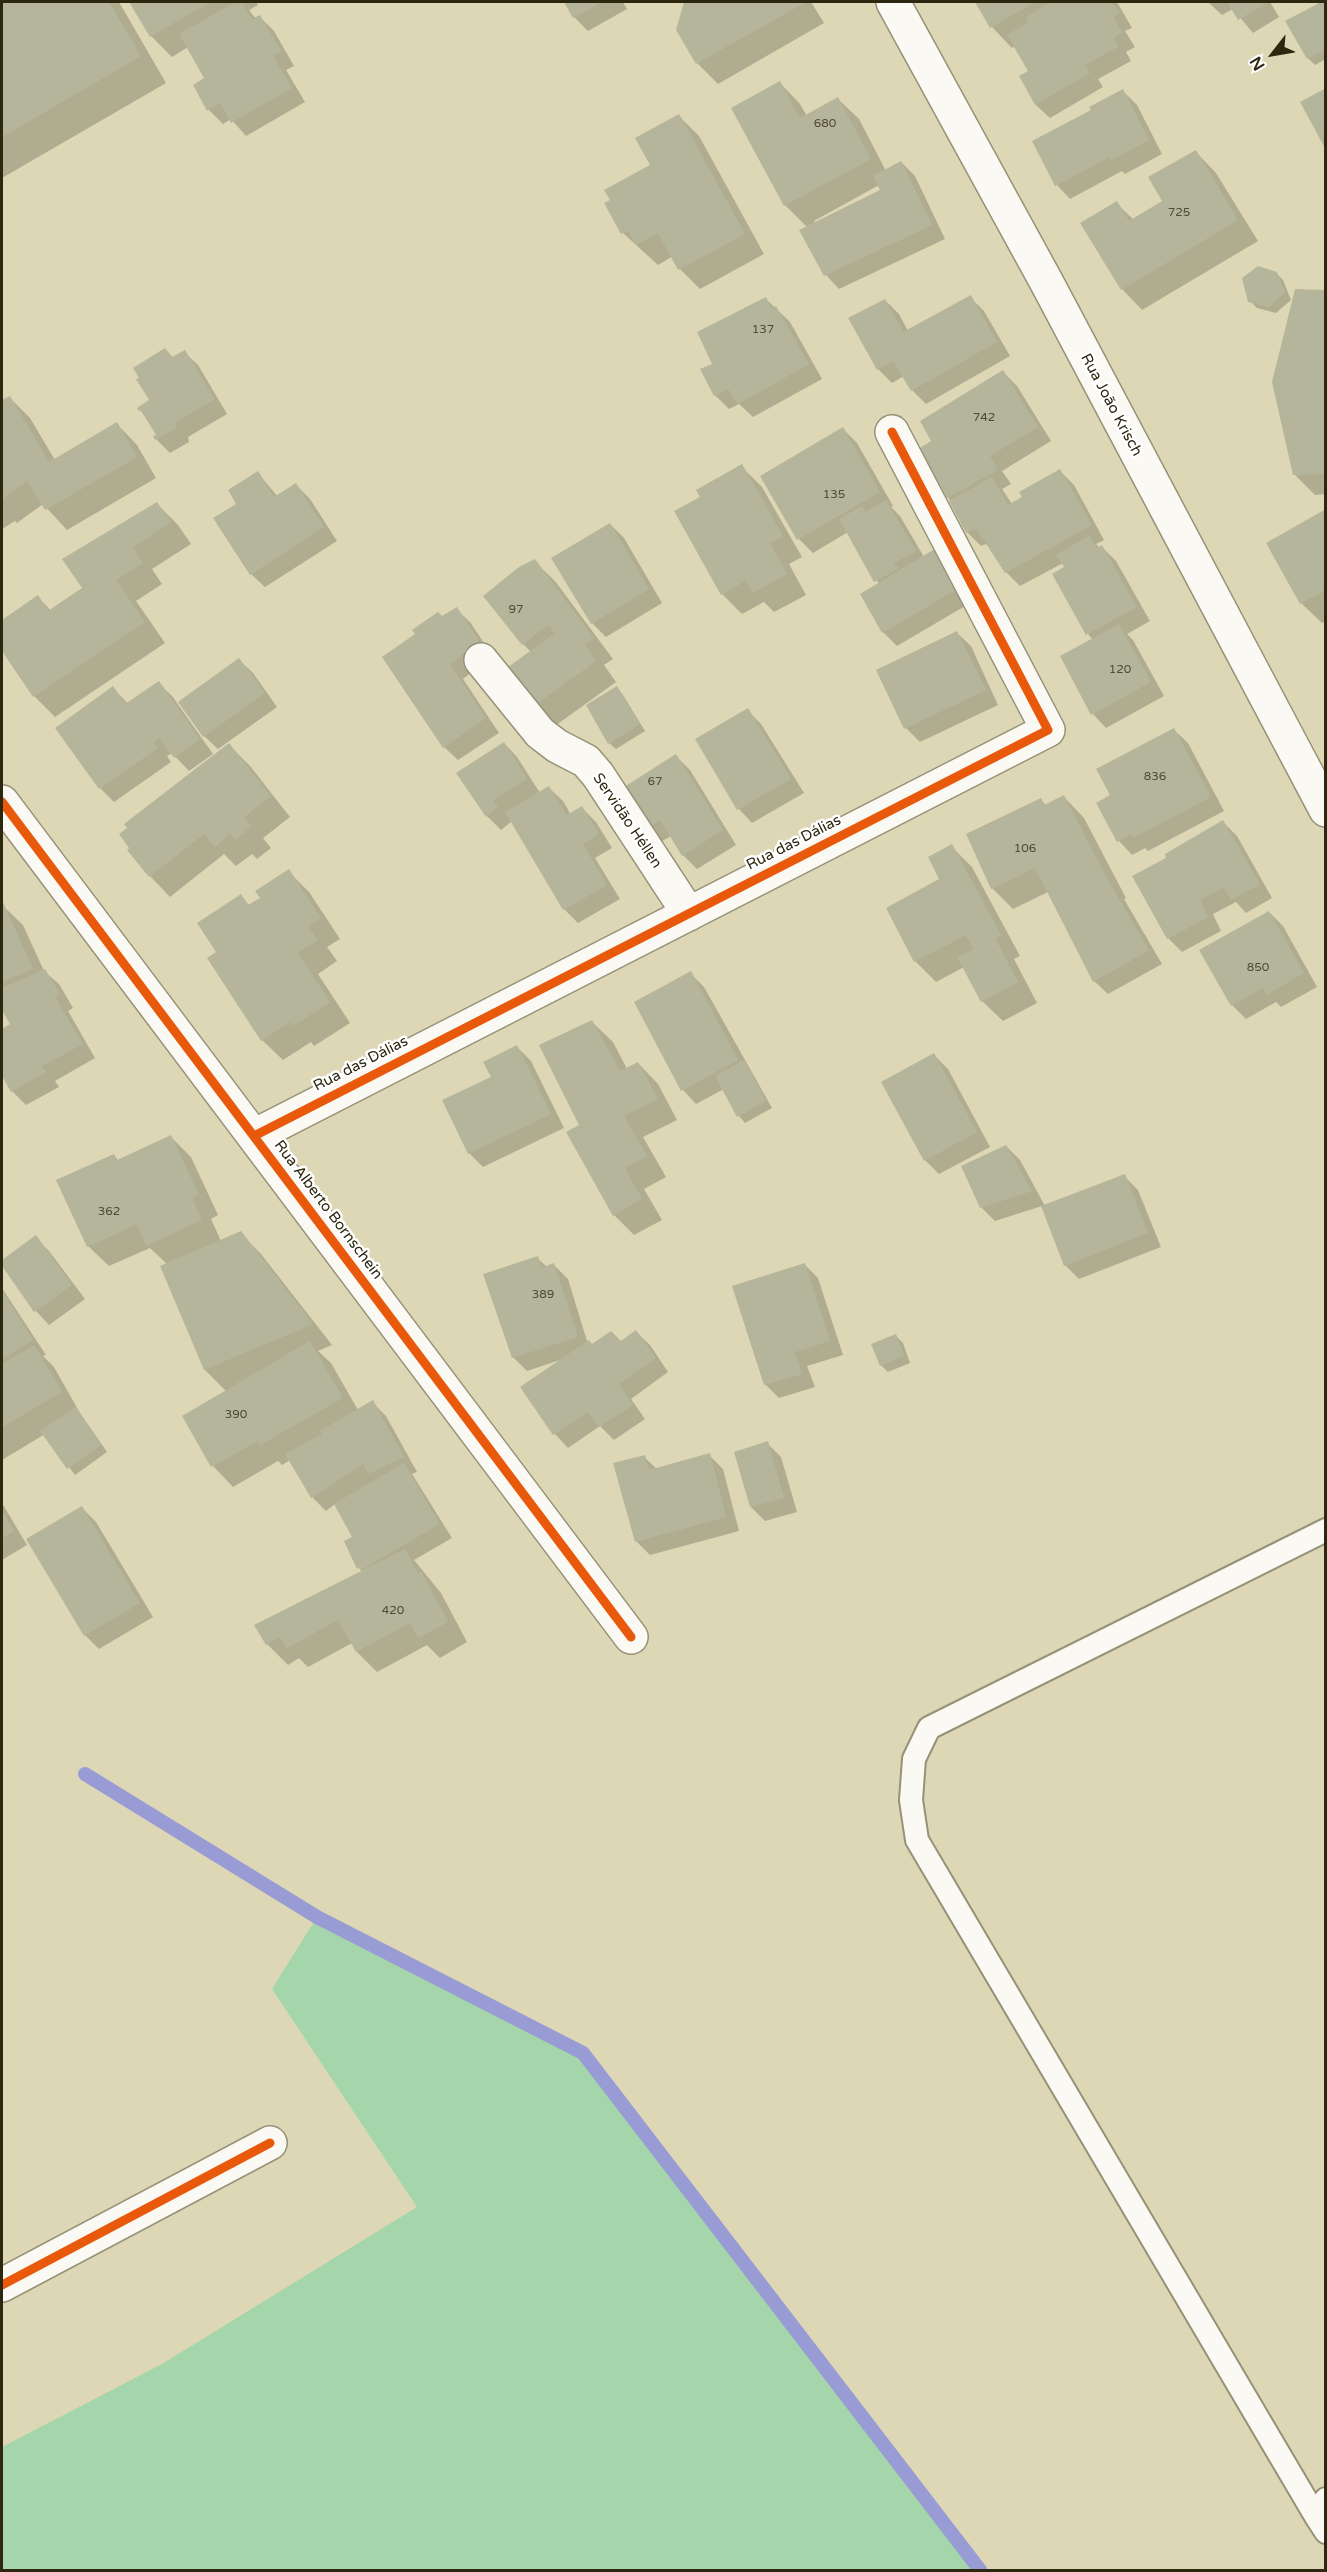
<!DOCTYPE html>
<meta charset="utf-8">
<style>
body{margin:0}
#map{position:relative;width:1327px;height:2572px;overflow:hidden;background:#ddd7b5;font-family:"Varela Round",sans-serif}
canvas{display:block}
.frame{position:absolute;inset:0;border:3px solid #2c280f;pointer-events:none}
.north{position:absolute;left:1243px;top:24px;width:60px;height:60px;-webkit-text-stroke:4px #fff;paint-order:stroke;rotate:239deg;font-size:16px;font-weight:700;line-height:24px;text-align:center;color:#2c280f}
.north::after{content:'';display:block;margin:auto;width:21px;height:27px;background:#2c280f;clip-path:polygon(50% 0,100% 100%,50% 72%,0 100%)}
</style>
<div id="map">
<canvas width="1327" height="2572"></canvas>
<div class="frame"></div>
<div class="north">N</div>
</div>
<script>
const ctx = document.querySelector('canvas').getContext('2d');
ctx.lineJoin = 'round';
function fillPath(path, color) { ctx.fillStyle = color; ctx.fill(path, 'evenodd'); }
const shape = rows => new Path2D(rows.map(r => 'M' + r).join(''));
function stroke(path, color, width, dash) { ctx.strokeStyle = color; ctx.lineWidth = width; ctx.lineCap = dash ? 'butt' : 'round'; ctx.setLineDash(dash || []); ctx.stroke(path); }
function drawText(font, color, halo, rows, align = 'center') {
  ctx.font = font + ' "Varela Round",sans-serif'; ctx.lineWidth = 5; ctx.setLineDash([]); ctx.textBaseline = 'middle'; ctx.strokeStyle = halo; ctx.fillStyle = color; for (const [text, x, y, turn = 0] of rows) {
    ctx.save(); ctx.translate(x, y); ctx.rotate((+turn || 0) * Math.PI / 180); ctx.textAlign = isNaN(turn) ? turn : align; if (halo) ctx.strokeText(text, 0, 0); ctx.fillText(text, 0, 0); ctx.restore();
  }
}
const green = shape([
 [317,1917,583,2053,980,2570,2,2570,2,2447,162,2364,417,2207,272,1989]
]);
const shadow = shape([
 [2,2,119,2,166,83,2,178],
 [130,2,256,2,258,5,249,10,256,19,260,17,274,31,294,66,286,70,305,102,246,136,231,119,223,124,209,110,195,85,207,79,188,47,172,57,151,36],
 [565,2,623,2,627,9,588,31,574,17],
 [686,2,811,2,824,23,718,84,697,63,678,29],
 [977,2,1117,2,1132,28,1125,31,1135,47,1126,52,1131,61,1098,79,1103,87,1050,118,1036,105,1021,77,1030,71,1015,46,1012,48,992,27],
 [1208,2,1270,2,1279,17,1253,33,1233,9,1222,15],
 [1325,2,1326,59,1315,65,1308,58,1287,22],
 [780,83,800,104,807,116,838,99,859,119,886,171,901,162,915,176,945,239,839,289,826,275,807,227,785,205],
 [879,185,882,190,815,223,814,221],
 [1123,91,1137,105,1162,154,1125,174,1122,171,1070,199,1057,185,1093,111],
 [679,116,699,136,764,254,700,289,680,269,673,256,658,265,623,233,652,165],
 [1196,152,1216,173,1258,241,1142,310,1122,289,1116,203,1134,220,1164,202],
 [1276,273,1283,280,1291,300,1276,313,1257,308,1250,301],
 [1326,292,1326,494,1315,495,1294,474],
 [970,297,984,311,1010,356,926,404,912,390,904,376,892,383,878,369,885,300,899,314,908,331],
 [765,298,790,322,822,379,753,417,739,404,729,409,715,395,714,364],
 [165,350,174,358,184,352,198,365,227,414,188,437,189,442,170,453,156,439,158,436,139,408,151,401],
 [1003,372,1017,386,1051,441,1002,471,1011,484,1002,489,1012,504,1060,471,1074,485,1104,540,1096,544,1100,548,1102,547,1116,561,1150,621,1127,634,1133,640,1164,696,1106,728,1093,714,1093,640,1088,634,1054,574,1066,568,1063,563,1020,586,1006,572,994,552,986,544,981,546,967,532,922,449,933,441],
 [10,398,30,418,55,460,117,424,137,445,156,478,67,530,43,504,17,523,15,521,2,529,2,402],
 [843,429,857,443,893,506,891,507,900,516,924,557,972,602,897,646,883,632,879,584,848,532,813,553,799,539],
 [741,466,762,487,802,557,789,564,806,595,774,612,764,602,742,614,722,594,702,498],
 [258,473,278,497,296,485,310,499,337,541,265,587,251,574,238,504],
 [157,504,178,525,191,544,152,569,162,584,136,601,165,643,55,717,34,696,2,649,2,622,38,597,51,611,84,588],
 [1326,511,1326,621,1322,623,1301,603],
 [610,524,624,538,662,603,606,637,592,623],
 [534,561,555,581,613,659,604,665,616,682,552,728,532,707,531,652,523,644],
 [456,609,470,622,492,655,463,679,499,733,458,760,444,747,442,618],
 [957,633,971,646,998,705,920,742,906,728],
 [239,660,253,673,277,707,218,749,204,736],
 [158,683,172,696,213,754,189,771,172,753,167,756,171,762,114,802,100,788,58,728,113,688,128,704],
 [617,688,623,695,645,731,616,749,609,743],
 [747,710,761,724,804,793,752,823,739,809],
 [1174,730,1188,743,1224,811,1148,851,1145,848,1132,855,1119,841,1098,804,1113,796],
 [504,743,517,757,540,793,549,788,563,801,571,815,582,808,596,822,612,848,595,858,620,899,578,923,564,909,512,821,501,830,487,816,459,773],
 [229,745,250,766,290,817,263,838,271,848,257,859,252,854,236,866,224,854,170,897,150,876],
 [676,756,690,770,736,845,697,869,683,855,671,836,662,841,648,827],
 [1064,797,1084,818,1126,898,1124,899,1162,964,1108,994,1094,981,1048,892,1013,909,992,888,1041,800,1047,806],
 [1223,822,1237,836,1272,898,1246,913,1236,902,1213,914,1221,931,1182,952,1168,938,1168,858],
 [951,846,972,867,1020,956,1014,959,1037,1003,1003,1021,982,1001,964,967,936,982,915,961],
 [288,871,309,892,340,939,327,947,337,961,318,974,350,1023,314,1046,311,1042,283,1060,262,1040,218,953,241,896,250,906,262,898],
 [2,905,23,925,44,971,59,984,73,1008,68,1011,95,1058,55,1081,59,1087,26,1105,12,1091,2,1073,2,1030,12,1025,3,1010,2,1011],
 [1269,912,1283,926,1317,987,1281,1007,1276,1002,1246,1019,1232,1005],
 [690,973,704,987,772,1108,745,1123,739,1116,724,1089,696,1104,683,1090],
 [592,1022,613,1042,627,1069,638,1063,658,1084,677,1120,643,1137,666,1177,644,1189,662,1220,634,1235,614,1215,581,1125],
 [517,1047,531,1061,564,1128,483,1167,469,1153],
 [934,1055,948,1069,990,1147,939,1174,925,1160],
 [171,1137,191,1157,218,1215,211,1219,221,1241,240,1233,261,1254,332,1345,318,1351,331,1363,358,1410,372,1402,386,1416,417,1472,412,1474,452,1538,414,1560,441,1593,467,1642,440,1658,427,1645,377,1672,357,1652,352,1643,308,1667,299,1658,288,1665,267,1644,362,1572,352,1558,354,1556,354,1537,335,1504,326,1511,312,1497,290,1460,282,1465,278,1461,233,1487,213,1466,184,1417,227,1392,205,1370,167,1264,150,1248,109,1266,88,1246,114,1156,119,1161],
 [1006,1146,1020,1160,1045,1206,1124,1176,1138,1190,1161,1247,1079,1279,1065,1265,1042,1206,995,1221,981,1207],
 [35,1237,49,1251,85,1299,49,1325,36,1311,2,1263],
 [537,1258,547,1267,554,1265,568,1279,587,1341,593,1346,620,1342,636,1332,650,1345,668,1372,631,1399,645,1419,614,1440,600,1426,568,1448,555,1434,522,1387,560,1360,527,1371,513,1357],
 [804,1264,818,1278,843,1355,807,1366,815,1387,779,1398,765,1384],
 [2,1288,46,1355,43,1356,54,1367,80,1413,107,1452,75,1475,45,1434,2,1460],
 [896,1336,903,1343,910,1363,888,1372,881,1365],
 [767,1443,781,1457,797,1512,765,1521,751,1507],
 [709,1455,723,1469,739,1531,650,1555,636,1541,644,1457,657,1469],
 [2,1503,27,1545,2,1560],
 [82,1508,96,1522,153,1617,99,1649,85,1635]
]);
const stream = shape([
 [85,1774,317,1917,583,2053,980,2570]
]);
const building = shape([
 [2,2,109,2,141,56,2,137],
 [129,2,210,2,150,37],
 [236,2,242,2,252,19,260,15,281,51,273,56,292,88,231,123,220,103,207,111,193,85,204,78,179,34],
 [564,2,602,2,573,18],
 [684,2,806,2,696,64,676,30],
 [975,2,1035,2,990,28],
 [1050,2,1112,2,1120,14,1113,17,1122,32,1113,38,1119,46,1085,65,1090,73,1035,105,1019,76,1028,71,1007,35,1028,23,1025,18],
 [1227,2,1265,2,1266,3,1238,20],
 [1321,2,1326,2,1326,49,1307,59,1285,21],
 [780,81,800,118,838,97,871,159,784,206,731,108],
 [1326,88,1326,150,1300,102],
 [1123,89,1149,140,1110,161,1108,158,1055,186,1032,141,1091,110,1089,107],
 [679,114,745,234,678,270,658,233,636,245,628,231,621,234,604,203,610,200,604,190,650,165,635,138],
 [1196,150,1238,220,1121,290,1080,223,1117,201,1129,221,1162,201,1148,177],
 [901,161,932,225,824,276,799,230,880,190,873,176],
 [1258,266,1277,272,1285,292,1269,307,1248,302,1242,278],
 [1295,289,1326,290,1326,474,1293,475,1272,382],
 [971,295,997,342,911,391,893,361,877,370,848,318,885,299,903,332],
 [766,297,772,309,776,306,809,364,738,404,728,389,714,396,700,369,712,364,697,332],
 [165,348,172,357,185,350,215,399,175,423,176,428,155,440,153,436,156,435,141,410,139,411,137,408,149,400,136,379,139,378,133,368],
 [1003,370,1038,427,990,456,998,470,947,498,920,448,931,441,920,421],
 [10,396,49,462,117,422,137,457,45,510,27,481,2,499,2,400],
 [843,427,880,492,797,540,760,476],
 [742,464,783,536,770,543,787,574,753,593,745,581,721,595,674,511,700,497,696,490],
 [1060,469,1092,525,1005,573,976,528,966,533,949,501,992,477,1008,505,1022,497,1019,492],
 [258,471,274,497,296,483,324,527,250,575,213,518,236,504,228,490],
 [886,500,916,551,894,563,898,569,874,582,839,519,862,506,866,512],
 [157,502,171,522,133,548,143,563,116,580,145,622,33,697,2,651,2,620,38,595,48,611,82,588,62,559],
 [1326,509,1326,590,1300,604,1266,543],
 [610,523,649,589,591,624,551,558],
 [1089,536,1097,548,1102,545,1137,607,1086,635,1052,574,1064,567,1056,555],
 [938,547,959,588,882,633,860,594],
 [535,559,594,638,585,644,596,661,531,708,504,670,555,633,548,625,522,645,483,596,519,567],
 [457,607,479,641,450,664,486,718,443,748,382,657,415,634,412,630,438,612,442,616],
 [1119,624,1151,682,1091,715,1060,656],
 [957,631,986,690,904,729,876,670],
 [239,658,265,693,203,737,178,702],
 [159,681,200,739,174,758,159,738,154,742,158,748,99,789,55,728,113,686,125,704],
 [617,686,640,724,608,744,586,705],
 [748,708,791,779,737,810,695,739],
 [1174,728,1211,797,1133,838,1132,834,1117,842,1096,803,1110,795,1096,769],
 [504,742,527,779,493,800,498,807,486,817,456,773],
 [229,743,271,796,244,817,251,827,235,840,230,834,215,847,204,834,149,877,127,850,129,848,119,834,127,828,124,824],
 [676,754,723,830,682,856,660,820,647,828,621,789],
 [549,786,567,815,582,806,599,834,583,844,607,885,563,910,505,812],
 [1064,795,1106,877,1149,950,1093,982,1035,868,991,889,966,834,1041,798,1044,805],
 [1223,820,1260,884,1231,900,1224,887,1200,900,1208,917,1167,939,1132,876,1166,858,1165,854],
 [952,844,1001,935,995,938,1018,982,981,1002,957,957,973,949,966,935,914,962,886,908,939,879,928,857],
 [289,869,321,918,308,926,318,940,298,953,330,1002,293,1026,290,1022,261,1041,207,958,216,952,197,923,241,894,248,905,260,898,255,891],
 [2,900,33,969,2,982],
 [1269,911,1304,973,1266,995,1263,988,1231,1006,1199,950],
 [45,969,60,994,55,997,83,1044,42,1066,46,1072,11,1092,2,1076,2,1029,10,1024,2,1010,2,988],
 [691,971,738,1060,681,1091,634,1002],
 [592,1020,620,1071,638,1062,658,1099,624,1116,647,1156,625,1168,642,1199,613,1216,566,1132,579,1125,539,1045],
 [517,1045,551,1114,468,1154,442,1100,491,1077,483,1062],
 [934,1053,977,1132,924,1161,881,1082],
 [744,1060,766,1101,737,1117,715,1076],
 [171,1135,199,1195,192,1198,202,1220,146,1246,137,1224,87,1247,56,1180,114,1154,117,1160],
 [1006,1145,1032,1191,980,1208,961,1166],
 [1125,1174,1148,1233,1064,1266,1041,1206],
 [241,1231,313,1324,204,1370,160,1266],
 [36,1235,72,1285,34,1312,2,1266,2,1260],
 [538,1256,541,1268,554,1263,578,1337,512,1358,483,1274],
 [805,1263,830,1341,795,1352,802,1374,764,1385,732,1286],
 [2,1291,33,1340,2,1359],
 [636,1330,656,1358,619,1384,633,1405,599,1427,588,1412,553,1435,520,1387,589,1340,592,1344,611,1331,621,1341],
 [896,1334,904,1356,880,1366,871,1344],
 [310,1341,343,1398,260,1445,258,1441,211,1467,182,1416],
 [34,1345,62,1392,2,1427,2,1364],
 [373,1400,404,1457,368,1474,363,1464,311,1498,285,1454,322,1434,320,1431],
 [76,1407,101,1445,67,1469,40,1431],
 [768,1441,784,1498,750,1507,734,1452],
 [710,1453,726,1517,635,1542,613,1463,645,1455,649,1470],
 [404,1463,440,1524,361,1570,359,1567,357,1569,344,1541,352,1537,334,1504],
 [82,1506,140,1603,84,1636,26,1539],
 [2,1510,14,1531,2,1538],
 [405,1549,418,1573,421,1571,448,1622,418,1638,410,1623,356,1652,338,1620,287,1648,280,1637,266,1645,254,1625]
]);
const service = shape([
 [1326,2499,1315,2515,1326,2532],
 [1315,2515,917,1840,911,1800,914,1759,929,1728,1326,1530]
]);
const minor = shape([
 [893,2,1047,283,1326,810],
 [481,660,540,733,557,746,586,761,598,775,689,914],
 [2,802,631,1637],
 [254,1136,1048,730,892,432],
 [2,2285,270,2143]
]);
const cycleway = shape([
 [2,802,631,1637],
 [254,1136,1048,730,892,432],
 [2,2285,270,2143]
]);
const numberNames = [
 ["680",825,124],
 ["725",1179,213],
 ["137",763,330],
 ["742",984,418],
 ["135",834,495],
 ["97",516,610],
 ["120",1120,670],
 ["836",1155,777],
 ["67",655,782],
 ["106",1025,849],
 ["850",1258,968],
 ["362",109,1212],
 ["389",543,1295],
 ["390",236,1415],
 ["420",393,1611]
];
const streetNames = [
 ["Rua João Krisch",1111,405,62],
 ["Servidão Héllen",627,821,56],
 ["Rua das Dálias",794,843,-27],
 ["Rua das Dálias",361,1064,-27],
 ["Rua Alberto Bornschein",328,1210,53]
];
fillPath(green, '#a5d5ab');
fillPath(shadow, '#0003');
stroke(stream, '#999bd4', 14);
fillPath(building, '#b5b59b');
stroke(service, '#969177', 26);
stroke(minor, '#969177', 36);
stroke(service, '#faf9f4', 22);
stroke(minor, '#faf9f4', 33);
stroke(cycleway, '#e8590c', 9);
drawText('12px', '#4e4b32', null, numberNames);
drawText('15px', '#2c280f', '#fff', streetNames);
</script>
